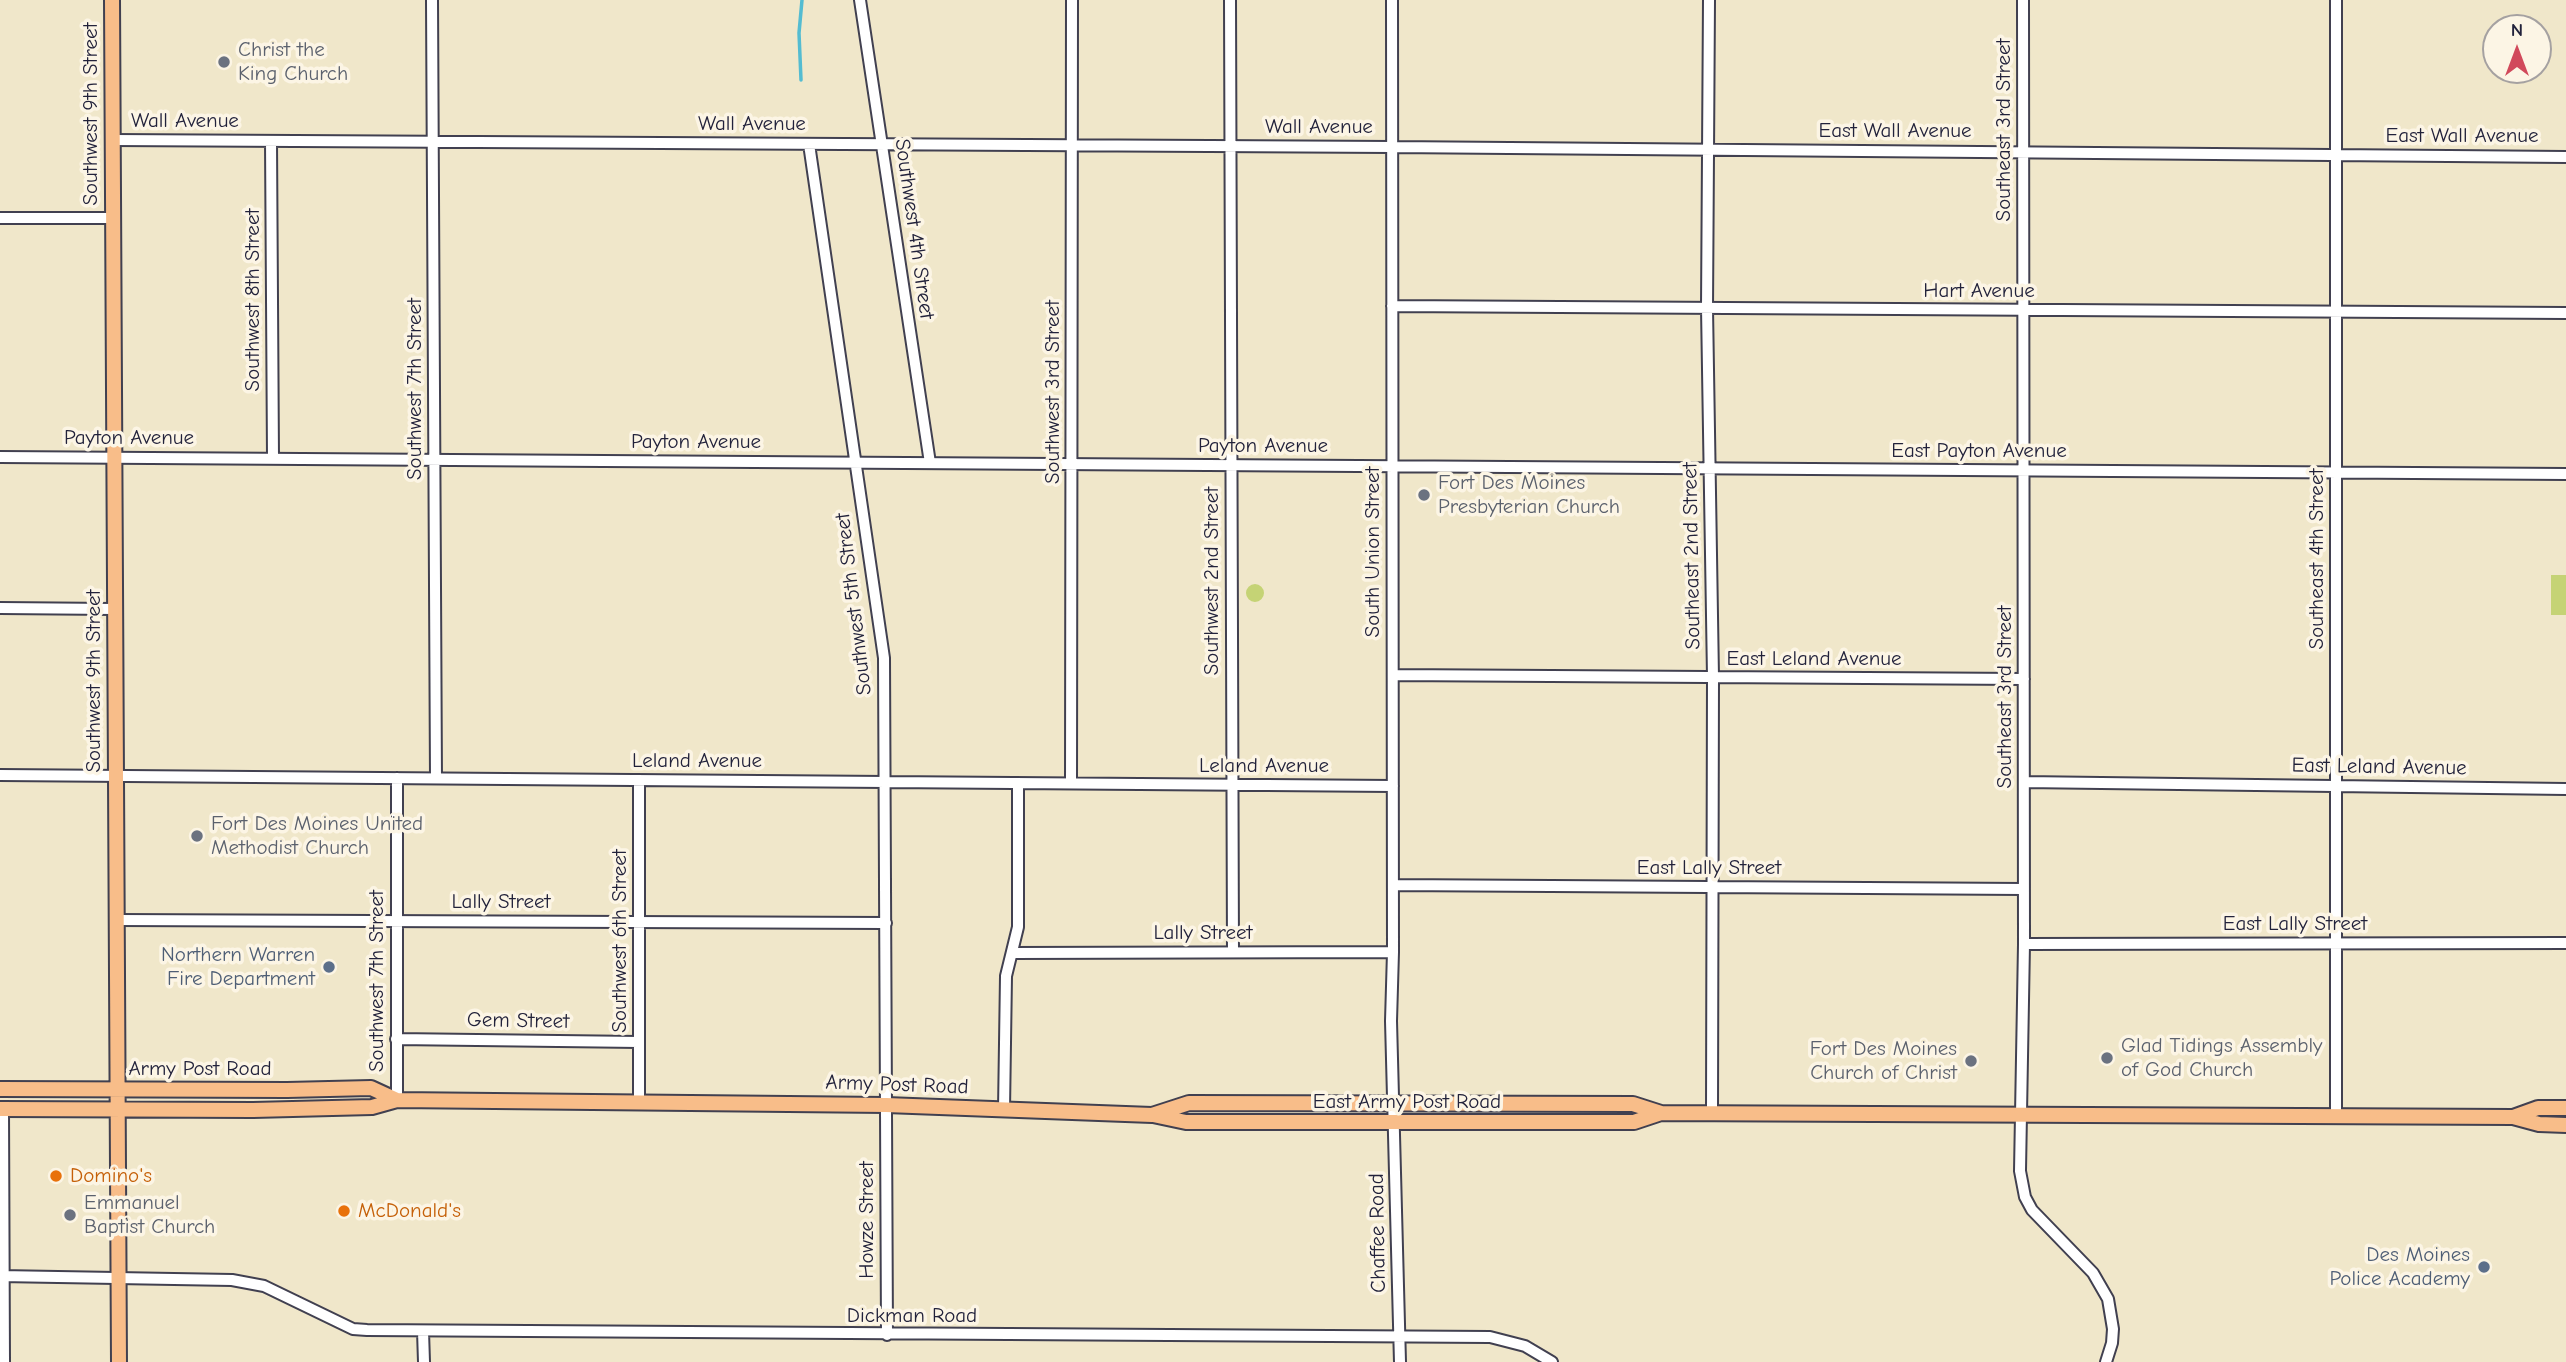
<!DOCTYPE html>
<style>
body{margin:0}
#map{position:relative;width:2566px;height:1362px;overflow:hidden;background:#f0e7ca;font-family:"Comic Neue",sans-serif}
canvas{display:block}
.north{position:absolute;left:2482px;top:14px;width:70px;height:70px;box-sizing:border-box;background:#fcf5e5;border:2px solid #a5a1a1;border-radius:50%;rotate:0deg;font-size:19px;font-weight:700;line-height:28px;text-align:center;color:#22223b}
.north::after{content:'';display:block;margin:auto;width:24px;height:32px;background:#d1495b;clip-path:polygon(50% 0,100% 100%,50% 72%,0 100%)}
</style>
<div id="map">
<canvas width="2566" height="1362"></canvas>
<div class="north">N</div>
</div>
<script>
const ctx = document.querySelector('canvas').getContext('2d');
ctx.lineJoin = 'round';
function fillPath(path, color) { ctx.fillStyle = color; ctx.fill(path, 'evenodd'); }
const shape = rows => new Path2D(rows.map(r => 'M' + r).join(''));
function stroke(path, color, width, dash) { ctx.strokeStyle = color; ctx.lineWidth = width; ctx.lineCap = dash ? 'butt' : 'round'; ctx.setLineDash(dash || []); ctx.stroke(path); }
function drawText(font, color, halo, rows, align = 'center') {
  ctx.font = font + ' "Comic Neue",sans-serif'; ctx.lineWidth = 7; ctx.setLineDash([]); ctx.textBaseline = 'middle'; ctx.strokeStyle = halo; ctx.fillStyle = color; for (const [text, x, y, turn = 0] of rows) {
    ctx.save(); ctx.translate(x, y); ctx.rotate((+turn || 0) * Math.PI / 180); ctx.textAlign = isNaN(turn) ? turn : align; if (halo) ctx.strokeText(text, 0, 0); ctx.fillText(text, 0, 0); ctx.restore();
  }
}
const green = shape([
 [2566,575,2566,615,2551,615,2551,575],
 '1246 593a9 9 0 1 1 18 0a9 9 0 1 1-18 0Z'
]);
const stream = shape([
 [801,80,799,33,802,0]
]);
const minor = shape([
 [432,0,436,778],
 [860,0,930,463],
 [1230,0,1233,952],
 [1392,0,1393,952,1391,1021,1400,1362],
 [1709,0,1707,308,1713,677,1712,1112],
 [2023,0,2024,944,2020,1171,2025,1197,2032,1210,2093,1273,2108,1299,2113,1329,2112,1343,2106,1362],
 [112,140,1392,147,2566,157],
 [271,141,273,458],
 [809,144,884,658,887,1335],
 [0,218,112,218],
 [1392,306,2566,313],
 [0,457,2566,474],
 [0,608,114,609],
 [1393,675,2024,679],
 [0,775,1393,786],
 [639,780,639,1103],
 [2024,782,2566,789],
 [1071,783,1072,0],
 [1393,885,2024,889],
 [116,920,886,923],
 [2024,944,2566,943],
 [1012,953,1393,952],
 [396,1039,639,1042],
 [397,1100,397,778],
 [3,1109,4,1362],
 [1004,1110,1006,976,1018,927,1018,783],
 [2336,1117,2336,0],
 [0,1276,232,1280,264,1286,353,1329,367,1330,1490,1337,1525,1346,1552,1362],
 [423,1331,424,1362]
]);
const major = shape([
 [112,0,119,1362],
 [0,1089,287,1090,371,1088,397,1100],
 [0,1109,253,1110,372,1107,397,1100,886,1105,1152,1115,1189,1103,1633,1104,1661,1113,2513,1117,2539,1124,2566,1125],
 [1153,1115,1186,1122,1634,1122,1661,1113],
 [2513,1117,2538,1108,2566,1108]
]);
const markers = [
 [224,62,7,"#6b7280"],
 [1424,495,7,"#6b7280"],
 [197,836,7,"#6b7280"],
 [329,967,7,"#5c6f8a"],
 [2107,1058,7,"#6b7280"],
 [1971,1061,7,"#6b7280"],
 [56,1176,7,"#e8710a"],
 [344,1211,7,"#e8710a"],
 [70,1215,7,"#6b7280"],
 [2484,1267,7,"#5c6f8a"]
];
const worshipNames = [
 ["Christ the",238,50],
 ["King Church",238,74],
 ["Fort Des Moines",1438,483],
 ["Presbyterian Church",1438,507],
 ["Fort Des Moines United",211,824],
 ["Methodist Church",211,848],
 ["Glad Tidings Assembly",2121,1046],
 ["of God Church",2121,1070],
 ["Fort Des Moines",1957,1049,"right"],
 ["Church of Christ",1957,1073,"right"],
 ["Emmanuel",84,1203],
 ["Baptist Church",84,1227]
];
const streetNames = [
 ["Southwest 9th Street",91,114,-90],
 ["Wall Avenue",185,121],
 ["Wall Avenue",752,124],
 ["Wall Avenue",1319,127],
 ["Southeast 3rd Street",2004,130,-90],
 ["East Wall Avenue",1895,131],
 ["East Wall Avenue",2462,136],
 ["Southwest 4th Street",914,229,82],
 ["Hart Avenue",1979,291],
 ["Southwest 8th Street",253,300,-90],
 ["Southwest 7th Street",415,389,-90],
 ["Southwest 3rd Street",1053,392,-90],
 ["Payton Avenue",129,438],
 ["Payton Avenue",696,442],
 ["Payton Avenue",1263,446],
 ["East Payton Avenue",1979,451],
 ["South Union Street",1373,552,-90],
 ["Southeast 2nd Street",1692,556,-91],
 ["Southeast 4th Street",2317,559,-90],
 ["Southwest 2nd Street",1212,581,-90],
 ["Southwest 5th Street",854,604,-97],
 ["East Leland Avenue",1814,659],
 ["Southwest 9th Street",94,681,-90],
 ["Southeast 3rd Street",2005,697,-90],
 ["Leland Avenue",697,761],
 ["Leland Avenue",1264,766],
 ["East Leland Avenue",2379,767,1],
 ["East Lally Street",1709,868],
 ["Lally Street",501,902],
 ["East Lally Street",2295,924],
 ["Lally Street",1203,933],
 ["Southwest 6th Street",620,941,-90],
 ["Southwest 7th Street",377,981,-90],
 ["Gem Street",518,1021,1],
 ["Army Post Road",200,1069],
 ["Army Post Road",897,1085,2],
 ["East Army Post Road",1407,1102],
 ["Howze Street",867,1220,-90],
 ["Chaffee Road",1378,1233,-91],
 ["Dickman Road",912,1316]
];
const serviceNames = [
 ["Northern Warren",315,955],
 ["Fire Department",315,979],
 ["Des Moines",2470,1255],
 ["Police Academy",2470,1279]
];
const foodNames = [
 ["Domino's",70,1176],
 ["McDonald's",358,1211]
];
fillPath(green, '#c5d375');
stroke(stream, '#54bcd1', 3.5);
stroke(minor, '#414050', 14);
stroke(major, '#414050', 18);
stroke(minor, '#fff', 10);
stroke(major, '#f8bd89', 14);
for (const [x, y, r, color] of markers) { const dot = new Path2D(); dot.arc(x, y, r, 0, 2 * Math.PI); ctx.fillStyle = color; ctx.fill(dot); stroke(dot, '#fcf5e5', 2.5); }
drawText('21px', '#5b616d', '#fcf5e5', worshipNames, 'left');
drawText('21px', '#22223b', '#fcf5e5', streetNames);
drawText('21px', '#4e5e75', '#fcf5e5', serviceNames, 'right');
drawText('21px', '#c56008', '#fcf5e5', foodNames, 'left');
</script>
